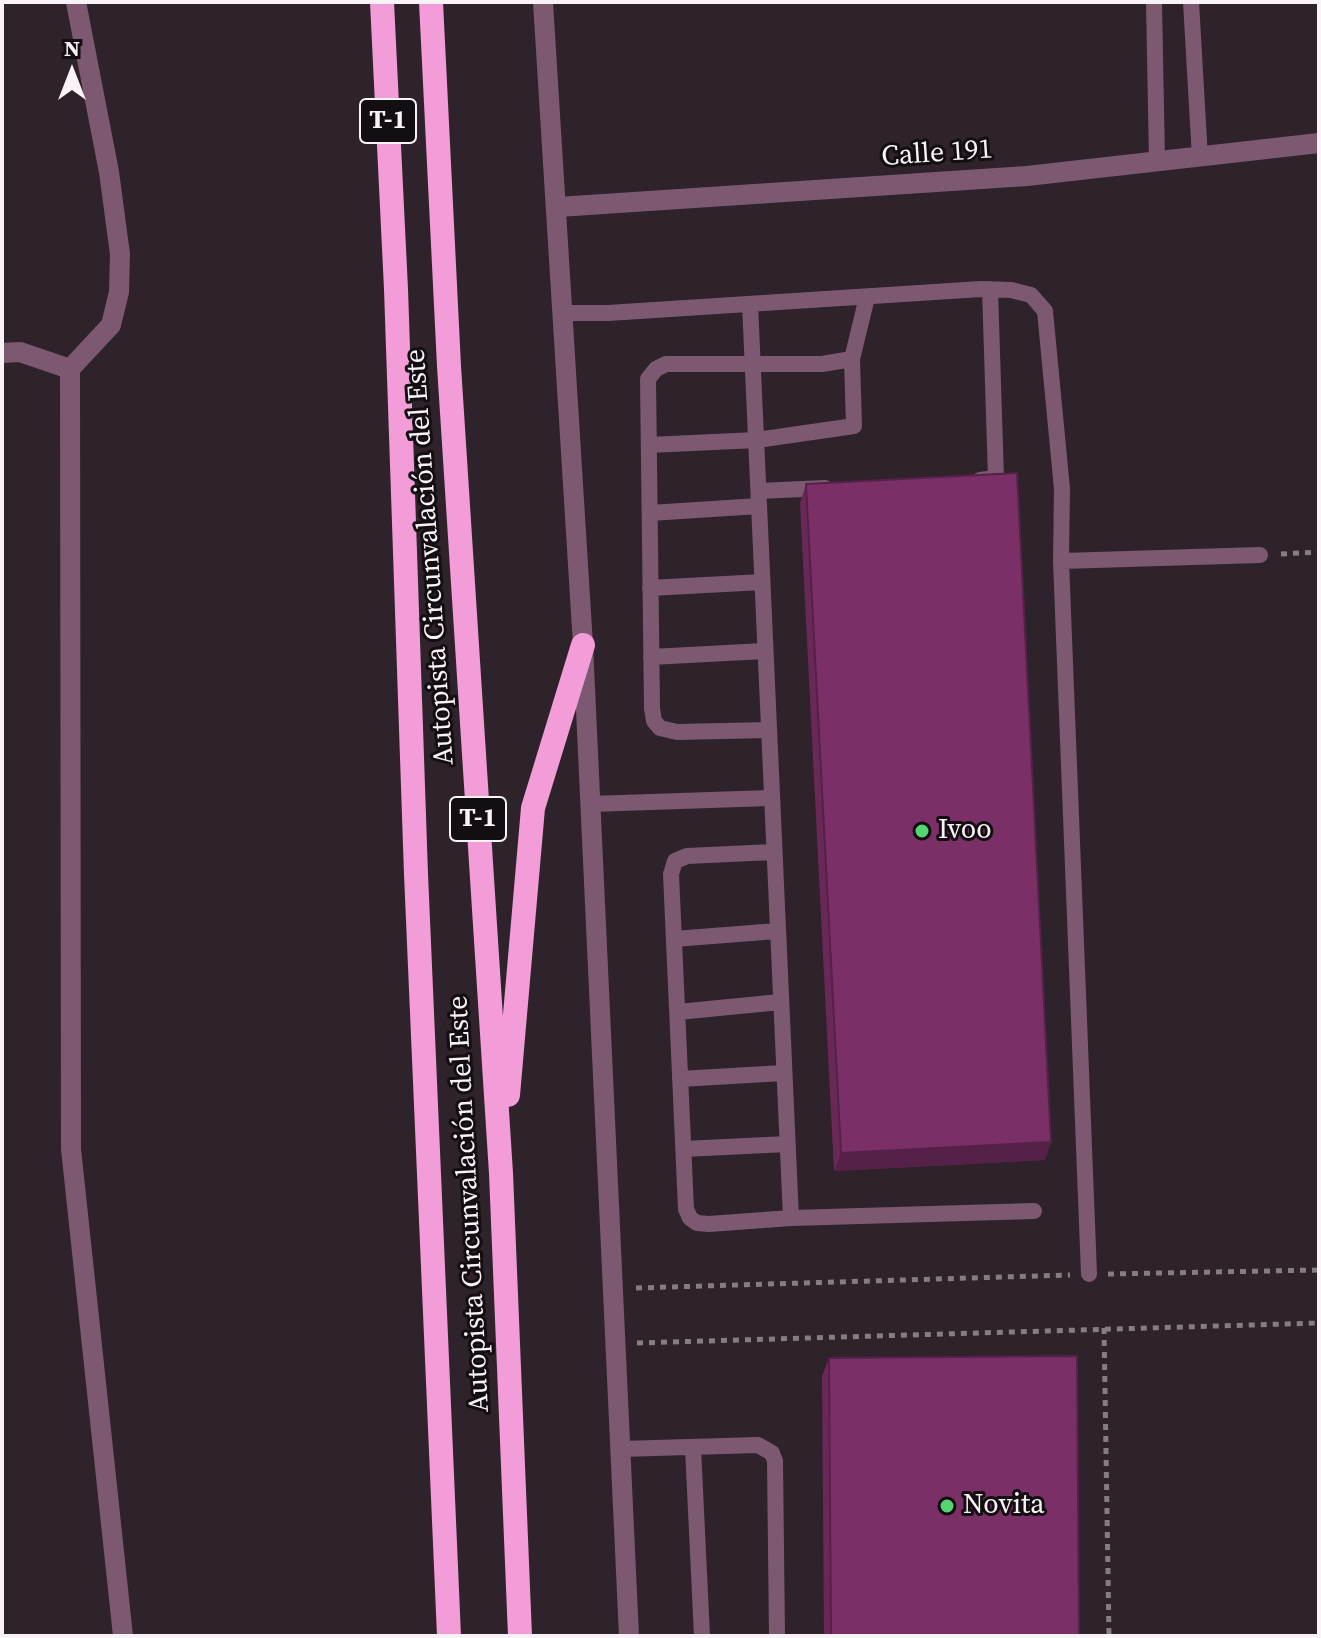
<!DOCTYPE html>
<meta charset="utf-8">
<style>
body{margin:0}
#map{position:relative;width:1321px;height:1638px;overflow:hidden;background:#2e232a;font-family:"Source Serif 4",serif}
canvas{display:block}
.frame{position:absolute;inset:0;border:4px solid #f9f2f7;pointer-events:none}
.north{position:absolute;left:32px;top:32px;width:80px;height:80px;-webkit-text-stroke:6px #130e11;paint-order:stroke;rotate:0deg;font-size:22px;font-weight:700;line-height:32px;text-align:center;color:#f9f2f7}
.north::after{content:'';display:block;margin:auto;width:28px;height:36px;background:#f9f2f7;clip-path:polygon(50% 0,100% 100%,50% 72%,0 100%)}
</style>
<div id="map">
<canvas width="1321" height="1638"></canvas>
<div class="frame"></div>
<div class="north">N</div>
</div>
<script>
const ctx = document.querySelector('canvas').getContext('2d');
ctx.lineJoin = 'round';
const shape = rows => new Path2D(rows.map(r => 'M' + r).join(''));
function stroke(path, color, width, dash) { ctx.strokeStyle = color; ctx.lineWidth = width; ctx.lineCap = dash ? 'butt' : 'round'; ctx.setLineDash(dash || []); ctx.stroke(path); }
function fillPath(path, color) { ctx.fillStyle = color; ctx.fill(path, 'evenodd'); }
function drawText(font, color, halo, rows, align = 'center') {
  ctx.font = font + ' "Source Serif 4",serif'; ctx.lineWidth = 6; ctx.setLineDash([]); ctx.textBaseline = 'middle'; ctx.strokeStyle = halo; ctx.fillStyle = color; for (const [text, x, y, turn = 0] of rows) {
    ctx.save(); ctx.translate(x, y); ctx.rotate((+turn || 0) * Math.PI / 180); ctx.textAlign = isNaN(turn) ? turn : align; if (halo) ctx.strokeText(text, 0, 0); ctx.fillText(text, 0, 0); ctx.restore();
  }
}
const path = shape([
 [1281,554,1319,552],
 [1108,1274,1319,1270],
 [636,1288,1070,1275],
 [1104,1328,1109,1636],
 [637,1343,1319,1323]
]);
const service = shape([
 [1154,2,1157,162],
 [1191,2,1200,158],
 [750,304,791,1218],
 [564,313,608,313,981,289,1011,290,1031,295,1045,311,1062,489,1061,561,1089,1274],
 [649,445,757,440,854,426,852,359],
 [980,480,996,478,990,289],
 [759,491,825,488],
 [650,513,759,506],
 [1061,561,1260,555],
 [650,588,762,582],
 [651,657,764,651],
 [768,730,677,732,660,728,654,721,652,708,648,379,656,369,666,364,822,364,852,359,867,297],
 [591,804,770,798],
 [773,852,687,856,675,861,671,874,686,1209,690,1218,697,1223,709,1224,791,1218,1034,1211],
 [674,939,777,931],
 [678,1012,780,1002],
 [680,1079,783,1073],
 [684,1149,787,1144],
 [693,1448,702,1636],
 [620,1449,758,1445,772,1453,775,1461,777,1636]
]);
const minor = shape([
 [543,2,583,645,629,1636],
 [558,207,1027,176,1319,143],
 [2,353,20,352,70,369,71,1149,123,1636],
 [70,369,111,325,119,292,120,254,109,172,76,2]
]);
const motorway = shape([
 [382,2,396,289,416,874,449,1636],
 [431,2,449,366,501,1173,520,1636],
 [508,1095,533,808,583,645]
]);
const wall = shape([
 [806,484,1051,1142,1045,1160,834,1171,800,503],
 [829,1358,1079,1636,824,1636,822,1376]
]);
const shadedWall = shape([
 [1051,1142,1045,1160,834,1171,841,1153]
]);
const building = shape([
 [1017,473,1051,1142,841,1153,806,484,1017,473],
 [1077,1356,1079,1636,831,1636,829,1358,1077,1356]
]);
const markers = [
 [922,831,8,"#53d672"],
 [947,1506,8,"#53d672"]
];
const shields = [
 [388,121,56],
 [478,819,56]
];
const shieldNames = [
 ["T-1",388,121],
 ["T-1",478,819]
];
const streetNames = [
 ["Calle 191",937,154,-4],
 ["Autopista Circunvalación del Este",431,557,-94],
 ["Autopista Circunvalación del Este",470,1204,-93]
];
const poiNames = [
 ["Ivoo",938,831],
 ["Novita",963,1506]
];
stroke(path, '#867d83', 5, [6, 6]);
stroke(service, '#7c5971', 16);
stroke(minor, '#7c5971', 20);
stroke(motorway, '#f29cd8', 24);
fillPath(wall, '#6a2859');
fillPath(shadedWall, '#562148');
fillPath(building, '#7b2f67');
stroke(building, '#562148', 2);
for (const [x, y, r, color] of markers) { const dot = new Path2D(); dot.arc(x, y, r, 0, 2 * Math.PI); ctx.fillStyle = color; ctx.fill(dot); stroke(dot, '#130e11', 3); }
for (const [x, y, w] of shields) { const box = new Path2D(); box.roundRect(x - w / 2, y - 22, w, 44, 6); ctx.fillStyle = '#130e11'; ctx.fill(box); stroke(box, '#f9f2f7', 2); }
drawText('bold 26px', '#f9f2f7', null, shieldNames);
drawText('28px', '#f9f2f7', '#130e11', streetNames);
drawText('28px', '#f9f2f7', '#130e11', poiNames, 'left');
</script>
